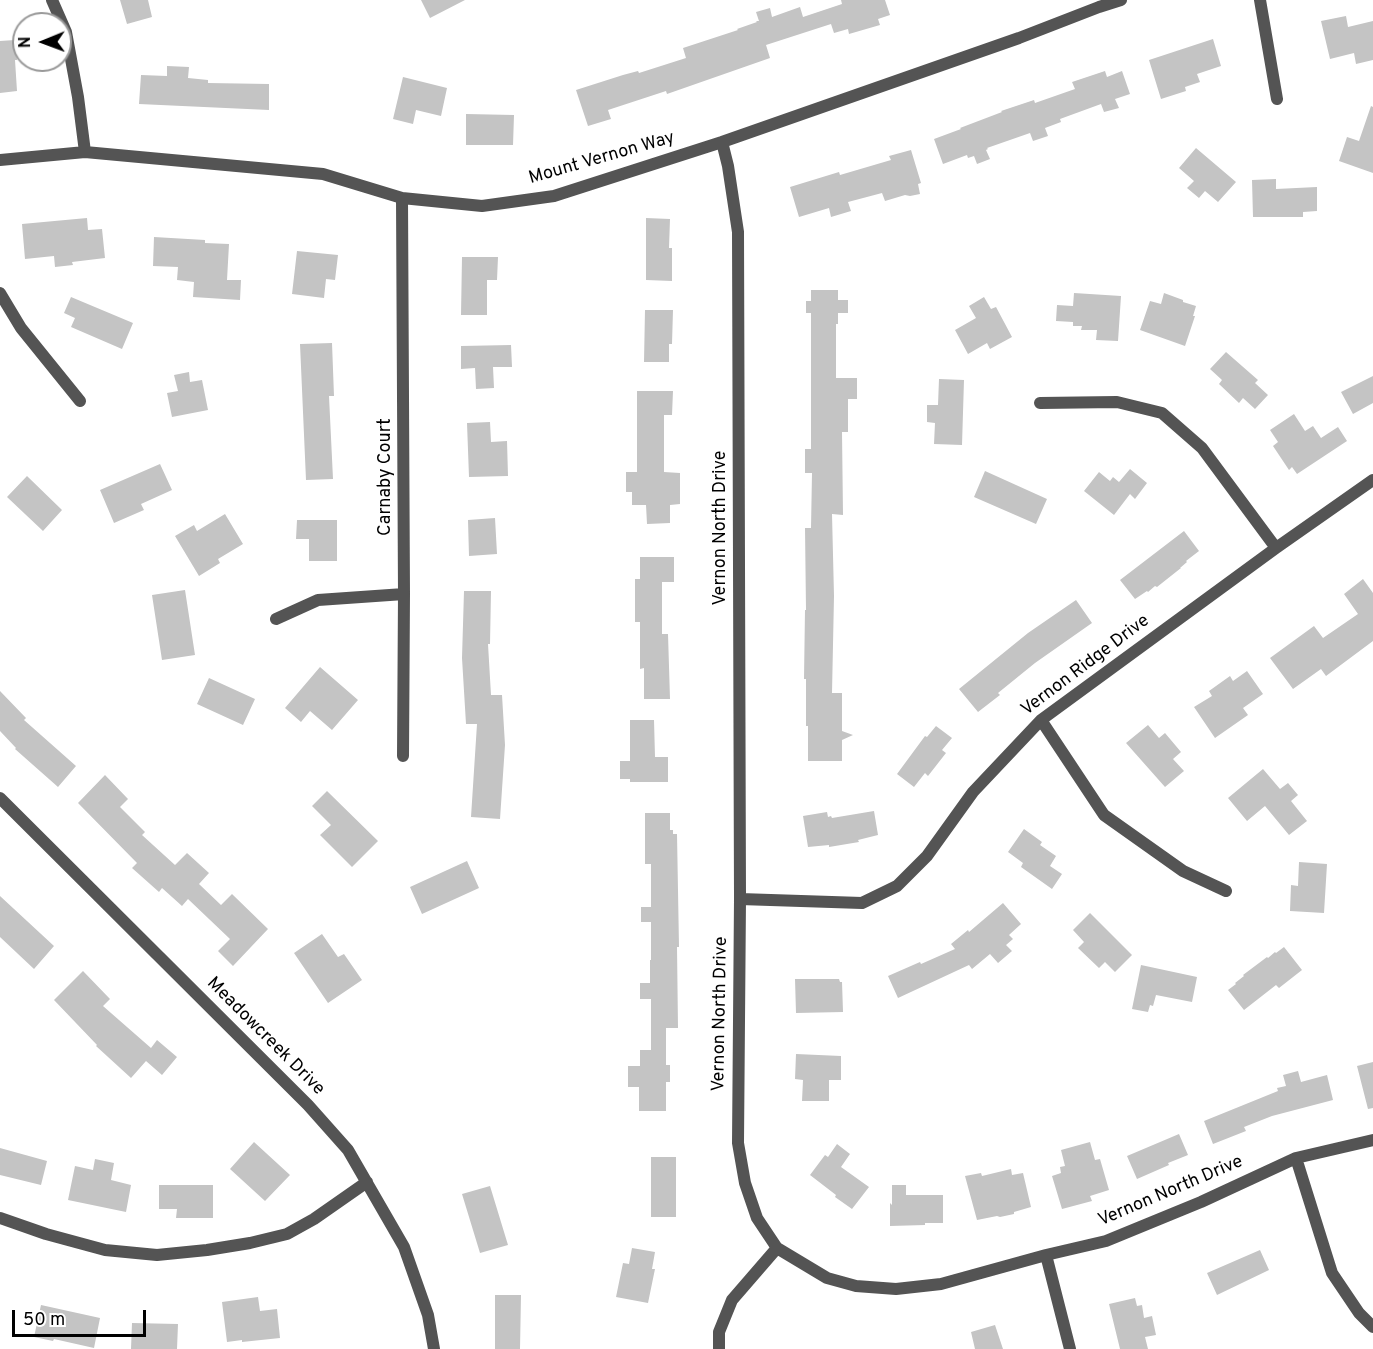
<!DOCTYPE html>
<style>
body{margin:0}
#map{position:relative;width:1373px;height:1349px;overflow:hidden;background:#fff;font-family:Overpass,sans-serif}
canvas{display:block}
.north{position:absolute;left:12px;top:12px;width:60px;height:60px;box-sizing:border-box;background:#fff;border:2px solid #999;border-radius:50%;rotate:269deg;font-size:16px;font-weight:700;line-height:24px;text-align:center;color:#000}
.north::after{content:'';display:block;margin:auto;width:21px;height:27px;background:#000;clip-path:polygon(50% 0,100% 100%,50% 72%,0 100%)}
.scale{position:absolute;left:12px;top:1310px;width:134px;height:27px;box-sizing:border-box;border:3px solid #000;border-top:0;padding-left:8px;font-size:18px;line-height:21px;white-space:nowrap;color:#000;-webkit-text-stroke:4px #fff;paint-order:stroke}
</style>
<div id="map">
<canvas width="1373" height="1349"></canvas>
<div class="north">N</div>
<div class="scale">50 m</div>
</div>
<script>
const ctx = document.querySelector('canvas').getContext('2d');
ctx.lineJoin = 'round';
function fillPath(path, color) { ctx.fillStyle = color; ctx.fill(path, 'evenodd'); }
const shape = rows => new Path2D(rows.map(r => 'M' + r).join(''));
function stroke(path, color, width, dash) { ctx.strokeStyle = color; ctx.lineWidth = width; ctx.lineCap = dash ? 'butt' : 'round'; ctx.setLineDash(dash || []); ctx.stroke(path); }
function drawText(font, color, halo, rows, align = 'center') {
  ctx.font = font + ' Overpass,sans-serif'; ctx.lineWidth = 4.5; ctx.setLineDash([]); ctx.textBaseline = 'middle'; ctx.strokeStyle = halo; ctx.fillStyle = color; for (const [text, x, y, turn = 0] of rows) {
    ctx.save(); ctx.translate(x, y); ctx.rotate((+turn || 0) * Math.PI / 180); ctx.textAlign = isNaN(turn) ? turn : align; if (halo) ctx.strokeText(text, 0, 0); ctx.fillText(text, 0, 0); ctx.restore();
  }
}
const building = shape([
 [120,0,148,0,152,17,127,24],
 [421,0,465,0,430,18],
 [841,0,885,0,890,15,878,19,880,25,849,34,848,29,834,33,831,24,766,45,770,58,667,94,666,91,608,110,611,119,588,126,576,90,623,75,638,71,639,73,686,58,683,48,738,30,737,29,757,22,756,21,759,21,756,12,770,8,772,17,800,7,803,17,842,4],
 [1346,16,1348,27,1373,21,1373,60,1356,64,1354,53,1330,59,1321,21],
 [1213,39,1221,66,1197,74,1200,82,1185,87,1186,91,1161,99,1149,60],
 [15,40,17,60,15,60,17,91,0,93,0,41],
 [167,66,189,67,188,78,208,80,208,83,269,84,269,110,139,104,141,75,167,76],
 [1105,71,1107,77,1122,71,1130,94,1115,99,1119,108,1104,112,1101,104,1060,119,1061,122,1045,128,1048,136,1033,141,1030,133,987,148,988,149,986,150,990,159,977,164,974,156,968,158,967,155,943,164,934,139,961,129,960,128,1002,112,1001,111,1034,100,1035,103,1075,89,1072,82],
 [403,77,447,88,441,116,416,110,413,124,393,119],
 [1371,106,1373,107,1373,173,1339,161,1347,137,1359,141],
 [466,114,514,115,513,145,466,145],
 [1196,148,1236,182,1218,202,1205,191,1199,198,1187,188,1194,181,1179,168],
 [911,150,921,183,918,184,920,194,910,196,905,195,885,201,882,193,848,202,851,211,831,217,829,208,799,217,790,187,839,172,840,175,891,160,889,156],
 [1276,179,1276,189,1317,187,1317,211,1303,212,1303,217,1253,217,1252,180],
 [87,218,88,230,102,229,105,258,72,262,73,265,55,267,54,256,25,259,22,224],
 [646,218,670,219,669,248,672,248,672,281,646,280],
 [154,237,205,240,205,243,229,244,227,280,241,280,240,300,193,297,194,282,177,280,178,267,153,266],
 [297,251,338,255,335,280,326,279,324,298,292,294],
 [462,257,498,257,497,280,487,280,487,315,461,315],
 [811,290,838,290,838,300,848,300,848,313,838,313,838,324,836,324,836,378,857,378,857,399,848,399,848,432,842,432,843,515,832,514,834,596,832,693,842,693,842,731,853,735,842,740,842,761,808,761,808,726,806,726,806,679,804,679,805,610,806,610,805,528,811,528,812,473,805,473,805,449,811,449,811,313,806,313,806,301,811,301],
 [1074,293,1121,296,1118,341,1096,340,1097,330,1081,330,1082,326,1073,326,1073,322,1056,321,1057,305,1073,306],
 [1164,293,1183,300,1183,302,1196,306,1193,316,1195,316,1185,346,1140,330,1150,301,1161,304],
 [71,297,133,323,122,349,71,327,75,318,64,313],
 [984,297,991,309,996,307,1012,337,990,349,987,343,968,354,955,330,976,318,969,306],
 [645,310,673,310,672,344,669,344,669,362,644,362],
 [332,343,334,396,329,396,333,479,306,480,300,344],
 [511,345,512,367,493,367,494,388,476,389,475,368,461,369,461,346],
 [1226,352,1258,380,1255,383,1268,395,1255,409,1243,398,1239,403,1219,384,1222,380,1210,369],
 [189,372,190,382,202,380,208,410,172,417,167,393,178,391,174,375],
 [1373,376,1373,403,1353,414,1341,392],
 [939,379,964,380,962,445,934,444,935,423,927,422,927,405,938,405],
 [637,391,673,391,672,415,664,415,664,472,680,473,680,504,670,505,670,523,647,524,646,505,632,505,632,492,626,492,626,472,637,472],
 [1294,414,1305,431,1313,426,1321,438,1338,427,1347,441,1297,474,1292,467,1289,470,1273,446,1278,442,1270,430],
 [490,422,491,442,507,441,508,476,469,477,467,423],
 [160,464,172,490,141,504,144,510,114,523,100,490],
 [1130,469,1147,483,1135,499,1130,494,1114,515,1084,491,1099,472,1110,481,1113,477,1119,482],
 [985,471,1047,499,1036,524,974,497],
 [27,476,62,510,43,531,7,497],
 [225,514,243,544,218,559,220,563,199,576,175,536,194,525,197,531],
 [495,518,497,554,469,556,468,520],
 [297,520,337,520,337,561,309,561,309,539,296,539],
 [1184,531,1199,551,1186,561,1187,562,1180,568,1181,568,1157,587,1155,586,1148,592,1147,591,1135,599,1120,580],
 [640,557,674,557,674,582,662,582,662,634,668,634,670,699,644,699,644,668,640,669,640,622,635,622,635,579,640,579],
 [1363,579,1373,593,1373,641,1326,676,1321,669,1293,689,1270,658,1314,626,1323,638,1358,614,1344,594],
 [185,590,195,655,162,660,152,595],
 [464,591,491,591,490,644,488,644,491,695,502,695,505,745,500,819,471,817,477,724,466,724,462,658],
 [1076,600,1092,623,1035,663,998,693,1000,695,978,712,959,689,1028,633],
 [320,667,358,700,332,730,310,711,301,722,285,708],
 [1247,671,1263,694,1243,708,1248,715,1215,738,1194,707,1212,696,1209,691,1230,676,1233,681],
 [209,678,255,699,243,725,197,704],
 [0,691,26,718,24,720,76,766,58,787,15,749,16,748,0,731],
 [630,720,654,720,655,757,668,757,668,782,630,782,630,779,620,779,620,761,630,761],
 [1148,725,1159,738,1165,733,1181,752,1173,759,1184,771,1165,787,1126,743],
 [936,726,952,738,942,750,946,753,928,776,925,773,914,787,897,774,925,736,927,737],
 [1263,769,1280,789,1288,783,1298,795,1291,801,1307,821,1289,835,1265,806,1247,821,1228,798],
 [105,775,128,799,120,807,145,832,142,835,175,865,187,853,209,873,199,884,221,905,232,894,268,929,233,966,218,951,230,939,188,899,182,906,162,888,159,892,132,868,137,863,78,803],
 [327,791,378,841,352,867,320,835,331,825,312,806],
 [874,811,878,835,858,840,859,842,829,847,829,845,808,847,803,816,827,812,828,817,831,816,832,818],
 [645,813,670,813,670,830,673,830,673,834,677,834,679,947,677,947,678,1028,666,1028,666,1065,670,1065,670,1082,666,1082,666,1111,639,1111,639,1087,628,1087,628,1066,640,1066,640,1050,651,1050,651,999,640,999,640,983,650,983,650,960,651,960,651,922,641,922,641,907,651,907,651,864,645,864],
 [1024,829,1042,842,1040,845,1056,856,1050,866,1062,874,1052,889,1021,867,1023,863,1008,852],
 [467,861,479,888,422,914,410,887],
 [1299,862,1327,864,1324,913,1290,911,1291,885,1298,886],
 [0,896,54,946,34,969,0,937],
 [1003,903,1021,924,1009,935,1013,939,1006,945,1012,951,998,963,990,954,972,969,969,965,898,998,888,976,920,962,921,964,955,949,951,944,968,930,969,932],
 [1090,913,1132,955,1115,972,1105,962,1099,968,1078,948,1084,942,1073,930],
 [322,934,338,957,344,954,362,980,328,1003,294,953],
 [1284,947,1302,970,1279,988,1276,985,1244,1010,1228,990,1236,984,1235,983,1244,976,1243,975,1267,957,1268,958,1275,952,1276,953],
 [1141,965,1197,977,1192,1002,1156,995,1153,1006,1150,1005,1148,1012,1132,1009],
 [83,971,110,999,103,1006,151,1048,157,1040,177,1057,162,1075,146,1061,131,1078,96,1046,97,1045,54,1000],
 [795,979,839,979,840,982,842,982,843,1012,796,1013],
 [796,1054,841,1056,841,1080,829,1080,829,1101,802,1101,803,1080,795,1079],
 [1373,1062,1373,1108,1368,1109,1357,1066],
 [1298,1071,1301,1082,1327,1075,1333,1100,1272,1116,1244,1127,1246,1131,1213,1144,1204,1121,1278,1091,1277,1088,1286,1086,1283,1075],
 [1179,1134,1188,1155,1168,1163,1169,1165,1137,1179,1127,1156],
 [254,1142,290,1175,265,1201,230,1169],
 [1090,1142,1095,1160,1100,1159,1109,1190,1090,1196,1092,1201,1062,1209,1052,1176,1061,1173,1060,1167,1065,1166,1061,1150],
 [837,1144,850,1154,841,1167,869,1187,852,1209,835,1197,836,1195,810,1175,825,1155,828,1157],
 [0,1148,47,1161,41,1185,0,1175],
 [651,1157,676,1157,676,1217,651,1217],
 [95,1159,114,1163,111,1180,131,1185,126,1212,68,1200,75,1166,93,1170],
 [1011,1169,1012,1175,1023,1173,1031,1207,1014,1212,1014,1214,1000,1217,997,1216,977,1220,965,1176,981,1173,982,1176],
 [159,1185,213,1185,213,1218,176,1218,177,1209,159,1209],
 [892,1185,906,1185,906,1195,943,1195,943,1223,925,1223,925,1225,890,1226,890,1203,892,1205],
 [490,1186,508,1245,480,1253,462,1194],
 [632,1248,655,1252,652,1269,655,1269,648,1303,616,1297,623,1263,629,1264],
 [1260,1250,1269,1270,1217,1295,1207,1273],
 [495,1295,521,1295,520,1349,495,1349],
 [258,1297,260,1311,277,1309,280,1338,242,1342,242,1340,227,1342,222,1302],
 [1135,1298,1137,1306,1142,1305,1144,1318,1152,1316,1156,1335,1145,1337,1148,1349,1120,1349,1109,1304],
 [41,1305,100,1318,94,1348,54,1339,53,1341,34,1337],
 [132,1323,178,1324,177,1349,131,1349],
 [995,1325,1003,1349,975,1349,971,1332]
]);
const street = shape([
 [52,0,66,32,78,97,85,152],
 [1260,0,1277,99],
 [722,142,728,166,738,232,740,899,738,1143,745,1183,757,1218,777,1248,827,1278,856,1286,896,1289,941,1284,1046,1255,1106,1241,1201,1202,1296,1158,1373,1140],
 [0,160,85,152,323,174,402,198,482,206,554,196,722,142,1019,38,1099,7,1121,0],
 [402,198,404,594,403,756],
 [0,293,21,328,80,401],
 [1040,403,1117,402,1162,413,1202,448,1276,548],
 [276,619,318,600,404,594],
 [1041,720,1104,815,1183,871,1226,891],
 [0,798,308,1105,348,1150,404,1247,428,1315,434,1349],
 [740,899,862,903,897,886,927,856,973,792,1041,720,1276,548,1373,480],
 [1296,1158,1332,1273,1359,1313,1373,1327],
 [0,1218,46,1234,105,1250,157,1255,207,1250,250,1243,287,1234,314,1219,367,1182],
 [1046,1255,1070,1349],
 [719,1349,719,1332,732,1300,777,1248]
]);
const streetNames = [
 ["Mount Vernon Way",602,159,-16],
 ["Carnaby Court",386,477,-90],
 ["Vernon North Drive",721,528,-90],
 ["Vernon Ridge Drive",1086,666,-37],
 ["Vernon North Drive",721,1014,-89],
 ["Meadowcreek Drive",265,1037,45],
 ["Vernon North Drive",1171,1192,-23]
];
fillPath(building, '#c4c4c4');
stroke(street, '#545454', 12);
drawText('18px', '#000', '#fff', streetNames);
</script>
